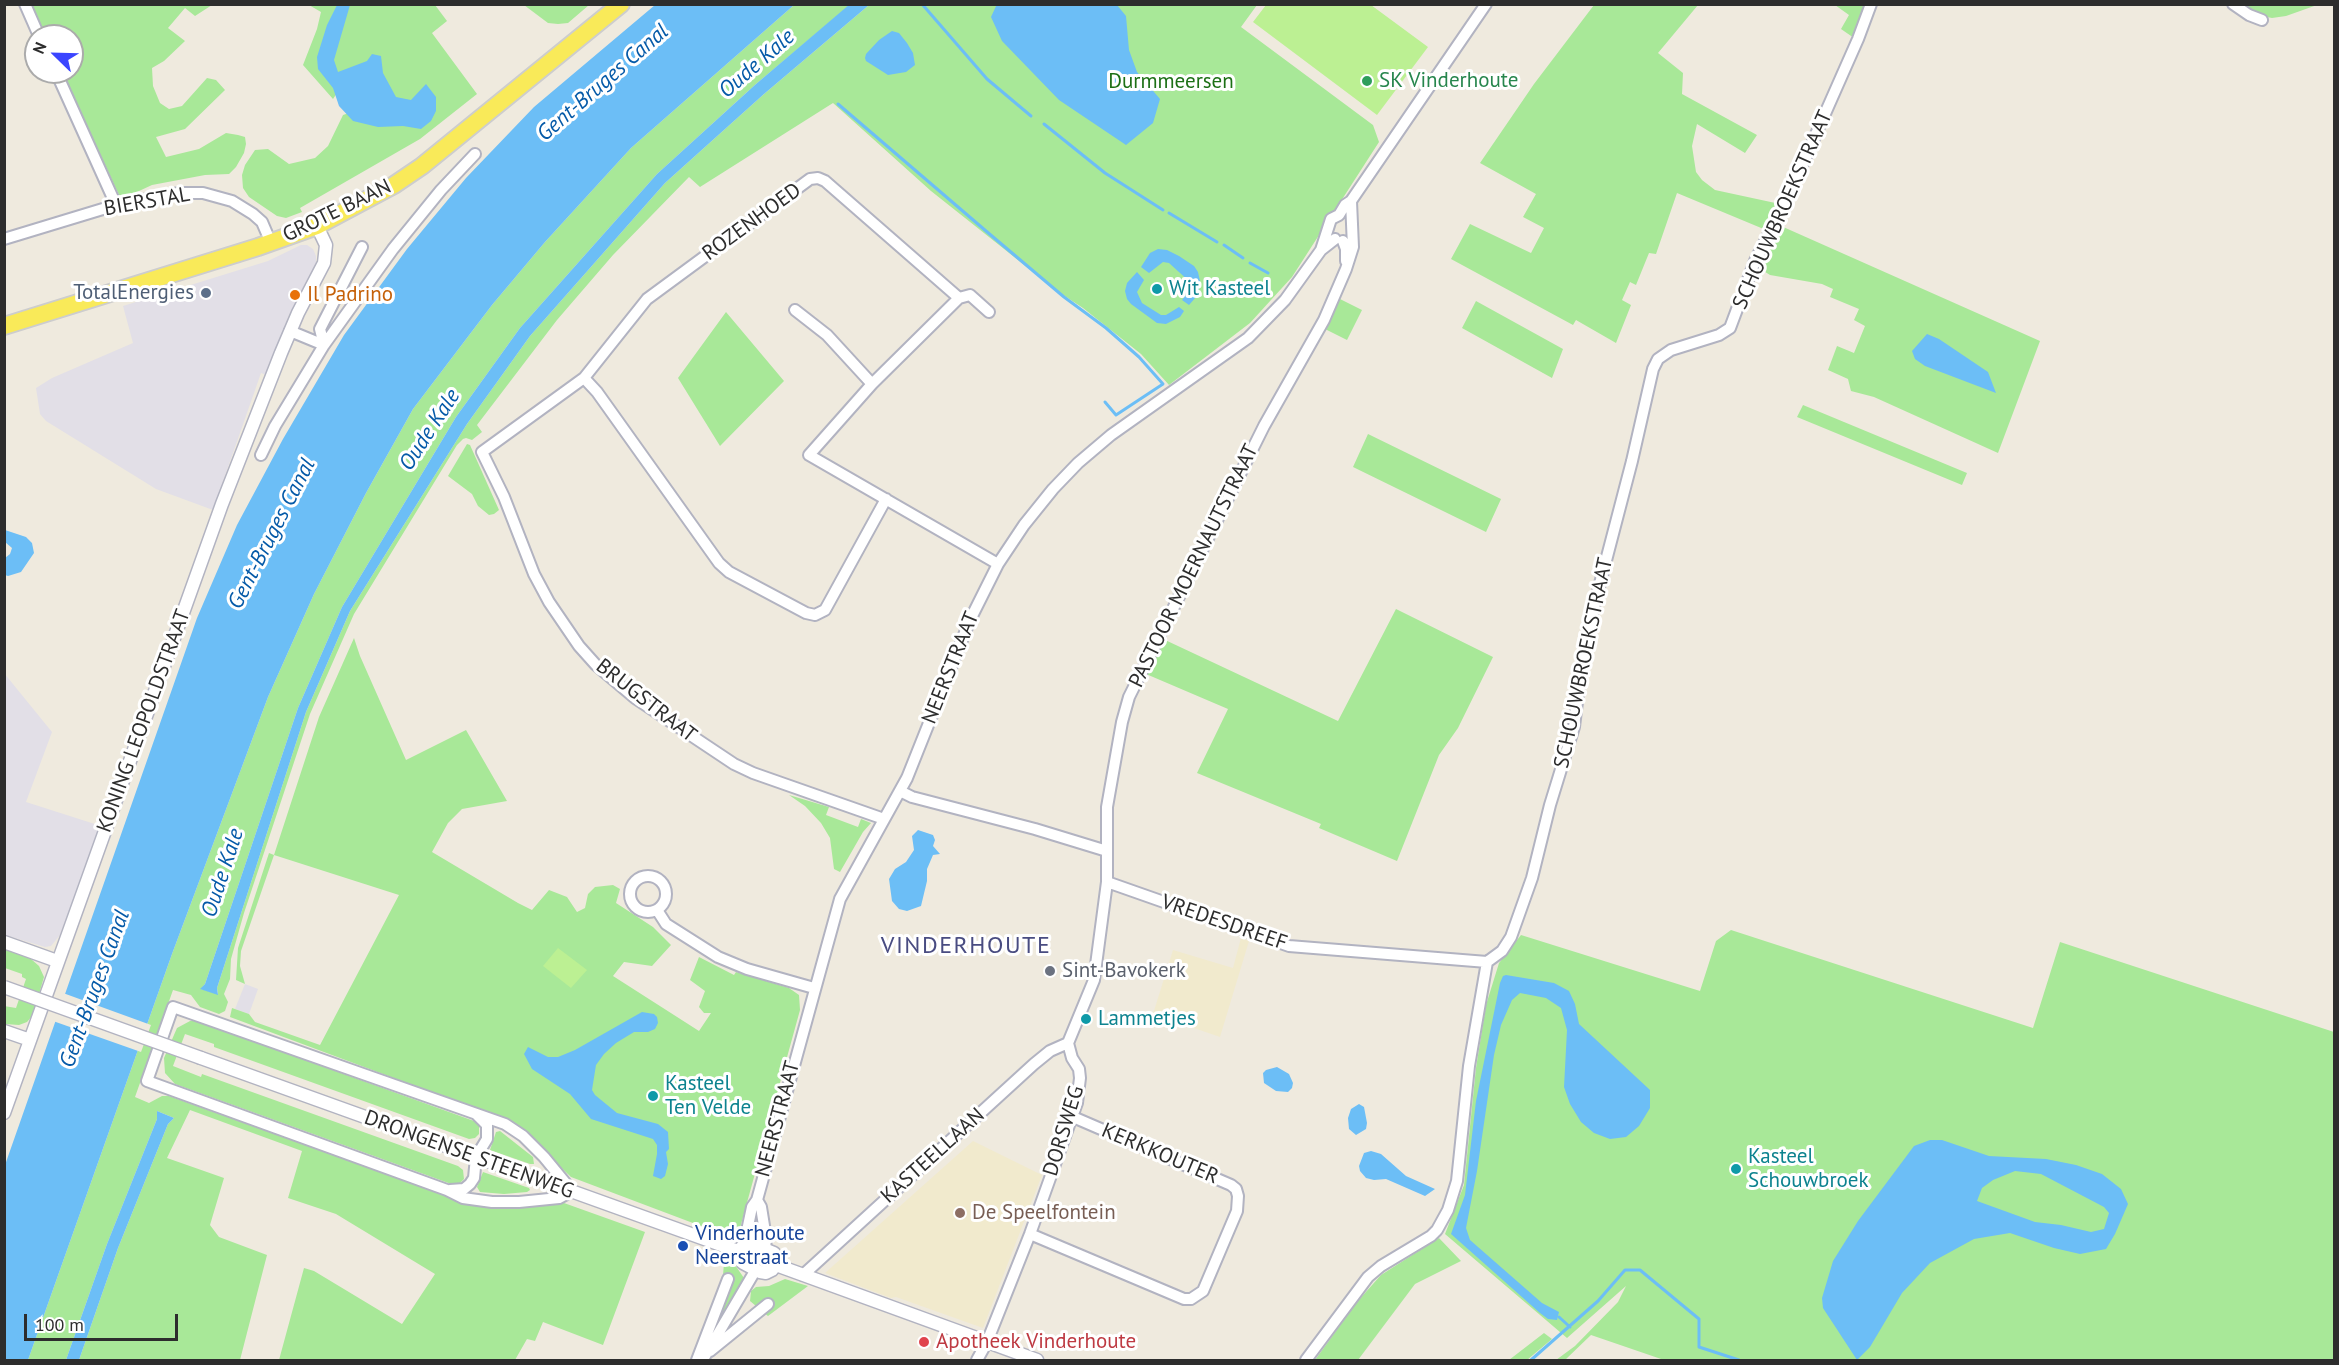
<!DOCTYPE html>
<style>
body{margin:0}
#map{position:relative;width:2339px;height:1365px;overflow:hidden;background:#efeade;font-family:"PT Sans",sans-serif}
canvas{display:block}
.frame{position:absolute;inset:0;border:6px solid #2d2d2d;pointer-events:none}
.north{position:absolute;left:24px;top:24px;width:60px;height:60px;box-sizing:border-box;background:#fff;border:2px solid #ababab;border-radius:50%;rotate:293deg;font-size:16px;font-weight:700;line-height:24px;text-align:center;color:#2d2d2d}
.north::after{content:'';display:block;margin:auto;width:21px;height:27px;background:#3b45ff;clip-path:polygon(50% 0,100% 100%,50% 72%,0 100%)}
.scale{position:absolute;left:24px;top:1314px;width:154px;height:27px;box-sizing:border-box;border:3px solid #2d2d2d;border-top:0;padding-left:8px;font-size:18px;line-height:21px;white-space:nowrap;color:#2d2d2d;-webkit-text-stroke:4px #fff;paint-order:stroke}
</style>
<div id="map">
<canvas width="2339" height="1365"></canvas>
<div class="frame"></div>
<div class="north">N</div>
<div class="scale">100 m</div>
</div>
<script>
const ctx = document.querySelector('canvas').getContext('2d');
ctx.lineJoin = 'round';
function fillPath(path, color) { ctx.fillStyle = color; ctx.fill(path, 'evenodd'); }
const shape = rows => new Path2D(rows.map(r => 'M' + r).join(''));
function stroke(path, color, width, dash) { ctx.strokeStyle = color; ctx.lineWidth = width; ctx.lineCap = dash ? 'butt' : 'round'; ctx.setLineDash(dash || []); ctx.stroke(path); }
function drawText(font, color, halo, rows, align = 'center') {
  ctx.font = font + ' "PT Sans",sans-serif'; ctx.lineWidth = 6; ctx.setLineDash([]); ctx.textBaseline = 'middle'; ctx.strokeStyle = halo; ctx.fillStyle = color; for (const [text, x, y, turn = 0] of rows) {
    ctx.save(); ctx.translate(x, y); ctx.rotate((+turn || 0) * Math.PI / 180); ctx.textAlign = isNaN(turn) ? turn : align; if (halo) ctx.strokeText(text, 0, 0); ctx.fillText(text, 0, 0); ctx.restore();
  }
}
const industrial = shape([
 [301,245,307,245,313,249,316,256,316,263,289,315,266,375,261,373,213,510,156,489,46,421,40,414,36,388,52,378,133,343,123,306,268,261],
 [4,673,52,732,26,802,101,826,60,935,51,946,45,947,5,935],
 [245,984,258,989,249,1014,235,1009]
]);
const education = shape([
 [1241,938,1249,941,1220,1037,1153,1014,1173,950,1233,968],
 [973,1141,1042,1175,983,1328,896,1297,891,1298,825,1273]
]);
const green = shape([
 [30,5,212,5,195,16,185,8,168,28,185,41,164,61,152,68,153,86,160,103,169,109,182,106,207,78,216,80,225,90,185,129,156,137,166,157,199,149,226,133,238,135,245,137,246,144,244,153,236,167,229,174,205,175,152,185,126,197,119,195,62,72,72,72,72,36,45,36],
 [309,5,435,5,447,21,432,33,477,94,420,139,300,208,302,212,286,218,277,216,249,197,243,188,242,175,245,165,255,150,268,149,289,164,315,158,328,146,343,115,349,113,343,84,333,99,303,65,317,29,321,12],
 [524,5,589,5,568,23,558,24,548,23],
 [794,5,850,5,756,84,657,174,520,328,456,417,342,607,298,708,205,984,201,989,218,994,217,988,306,712,350,611,467,424,530,336,665,183,764,94,869,5,1257,5,1241,27,1373,125,1379,142,1292,277,1250,323,1169,385,1141,354,1083,308,1057,291,931,191,833,103,700,187,689,177,613,255,557,320,477,425,482,432,472,440,466,438,463,439,457,445,354,614,310,714,244,913,231,959,230,979,224,994,228,1002,225,1011,219,1014,200,1007,191,995,173,990,135,1097,149,1103,162,1096,169,1096,461,1201,498,1206,564,1203,645,1232,603,1345,543,1322,535,1341,527,1339,515,1360,279,1360,304,1268,314,1271,402,1324,435,1274,336,1214,288,1198,302,1151,190,1110,167,1158,224,1178,210,1225,219,1237,267,1255,240,1360,79,1360,118,1248,168,1124,174,1118,157,1111,157,1119,107,1244,66,1360,28,1360,172,954,268,697,314,594,366,493,413,409,492,305,545,242,631,148],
 [1594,5,1698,5,1658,53,1683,73,1682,94,1757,135,1745,153,1697,124,1692,146,1696,172,1702,180,1715,190,1780,204,1766,230,1677,193,1656,254,1649,253,1636,285,1630,282,1622,300,1631,305,1616,343,1576,320,1573,325,1451,259,1470,224,1531,253,1544,228,1523,217,1536,194,1480,163,1534,84],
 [1835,5,1867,5,1854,38,1841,29,1849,15],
 [2243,5,2317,5,2286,16,2272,18,2262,16],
 [1781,226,2040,341,1998,453,1874,397,1851,391,1848,379,1828,370,1837,346,1854,353,1865,326,1854,320,1859,309,1830,297,1833,289,1822,284,1770,275,1762,270,1759,265],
 [1338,298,1362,310,1347,340,1325,329],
 [1476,301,1563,349,1552,378,1462,328],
 [726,312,784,381,720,446,678,378],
 [1803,405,1967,473,1962,485,1797,417],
 [1368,434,1501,499,1486,532,1353,467],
 [467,444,470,445,499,510,494,514,489,515,478,506,472,494,448,476],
 [1396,609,1493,657,1458,728,1439,755,1397,861,1319,828,1321,824,1197,773,1228,709,1146,674,1163,639,1338,721],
 [354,638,360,656,406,760,466,730,507,801,462,809,448,823,432,852,518,903,532,910,549,890,567,897,577,912,585,908,588,894,595,887,613,885,620,889,616,903,653,927,671,945,652,966,624,962,613,976,699,1031,711,1013,704,1013,699,1007,705,991,690,980,699,957,734,975,736,972,789,988,799,995,800,1010,740,1228,735,1236,730,1237,571,1177,532,1140,501,1118,230,1017,232,1008,249,1014,255,1022,320,1045,399,895,274,855,241,951,240,966,245,984,236,980,238,948,269,853,274,855,319,717],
 [789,795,829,807,826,815,858,827,861,819,871,823,863,832,840,872,834,869,830,838,821,823,805,806],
 [1731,930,2033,1028,2060,942,2334,1032,2334,1360,1664,1360,1591,1335,1565,1360,1556,1360,1575,1346,1618,1302,1626,1286,1567,1338,1445,1234,1464,1185,1476,1068,1486,1005,1499,963,1521,935,1700,991,1716,941],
 [5,949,31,959,39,966,44,977,33,1015,27,1022,19,1025,5,1024,4,1006,16,1008,26,979,22,977,22,974,5,968],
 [190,1021,197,1021,474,1121,479,1125,479,1134,475,1138,469,1139,214,1047,214,1044,185,1034,173,1066,201,1077,202,1074,458,1166,463,1170,464,1179,460,1183,454,1185,175,1084,165,1073,164,1058,177,1028],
 [500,1131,533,1157,534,1164,530,1164,490,1150,496,1132],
 [483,1172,529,1188,530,1190,527,1192,504,1194,480,1192,477,1187],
 [1439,1238,1461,1261,1415,1284,1358,1360,1315,1360,1357,1302,1381,1275],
 [724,1263,735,1265,744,1278,716,1331,714,1330,734,1281,732,1278,723,1275],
 [785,1279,808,1286,768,1316,750,1301,751,1291,756,1287,769,1286],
 [1544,1333,1552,1339,1527,1360,1509,1360]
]);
const pitch = shape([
 [1266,5,1371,5,1428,47,1377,115,1253,22],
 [558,948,587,970,571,988,543,966]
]);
const water = shape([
 [850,4,869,5,764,94,665,183,530,336,467,424,350,611,306,712,217,988,218,995,200,989,205,984,298,708,342,607,456,417,520,328,657,174,756,84],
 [997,4,1117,5,1126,16,1129,50,1137,72,1160,99,1153,123,1126,145,1059,100,1002,41,991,17],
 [337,5,350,5,334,60,338,72,367,61,372,54,381,56,383,73,396,97,411,100,426,84,436,97,436,111,431,121,421,129,403,126,378,127,353,121,339,106,333,88,318,69,317,57,327,25],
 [655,5,794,5,631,148,545,242,492,305,413,409,366,493,314,594,268,697,172,954,28,1360,5,1360,5,1165,197,618,237,525,283,439,344,335,407,249,466,178,534,107],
 [892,31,899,33,907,43,913,53,915,65,906,72,888,75,866,61,865,58,866,54,879,40],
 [1158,249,1167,250,1179,256,1194,266,1198,272,1200,281,1199,289,1196,297,1189,305,1182,300,1189,291,1190,282,1169,263,1163,262,1149,273,1141,267,1150,253],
 [1137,272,1144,280,1137,292,1142,303,1161,315,1166,315,1179,307,1184,311,1180,317,1166,324,1157,323,1131,304,1127,299,1125,291,1127,283],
 [1927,334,1939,339,1988,372,1996,393,1925,366,1915,359,1912,351],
 [5,530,26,537,32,543,34,553,21,572,8,576,5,575,5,558,10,554,12,548,5,542],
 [918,830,933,835,935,840,933,846,940,854,933,855,927,869,927,881,921,906,907,911,899,909,892,901,889,879,895,869,906,862,914,850,912,836],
 [1506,975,1554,983,1569,991,1575,1004,1579,1024,1650,1090,1650,1108,1639,1126,1626,1137,1610,1139,1594,1133,1581,1122,1570,1104,1564,1087,1567,1030,1561,1008,1546,998,1520,993,1512,1000,1501,1025,1494,1055,1477,1171,1466,1228,1470,1240,1542,1303,1559,1312,1557,1320,1548,1319,1540,1313,1451,1234,1465,1195,1476,1101,1500,983,1503,976],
 [642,1012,654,1014,657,1017,658,1023,655,1029,648,1032,634,1032,616,1043,604,1054,596,1065,592,1090,595,1095,617,1113,658,1124,668,1132,669,1149,666,1152,668,1164,665,1176,661,1179,653,1176,657,1154,657,1145,653,1139,591,1119,570,1094,532,1069,524,1054,528,1047,548,1057,558,1057,575,1050],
 [1277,1067,1289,1074,1293,1083,1292,1088,1288,1092,1276,1091,1264,1083,1263,1073,1266,1070],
 [1359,1104,1364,1107,1367,1123,1366,1129,1356,1135,1349,1129,1348,1118,1351,1109],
 [157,1111,174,1118,168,1124,118,1248,79,1360,66,1360,107,1244,157,1119],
 [1930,1140,1942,1140,1989,1156,2046,1159,2076,1165,2102,1174,2121,1189,2128,1204,2115,1234,2106,1249,2080,1254,2054,1248,2010,1233,1974,1239,1930,1263,1902,1293,1870,1347,1857,1360,1823,1308,1822,1298,1833,1261,1858,1221,1914,1146],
 [2015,1171,2041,1174,2104,1207,2109,1213,2104,1229,2091,1232,2061,1225,2035,1222,1977,1201,1982,1188,1993,1180],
 [1371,1151,1381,1154,1406,1176,1435,1189,1425,1196,1386,1179,1374,1180,1366,1178,1360,1171,1359,1166,1364,1153]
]);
const pier = shape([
 [63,993,151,1025,141,1052,53,1021]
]);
const stream = shape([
 [922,4,987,79,1031,116],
 [838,104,986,231,1064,297,1106,328,1139,357,1163,384,1116,415,1105,402],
 [1044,124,1105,173,1163,210],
 [1169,213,1217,242],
 [1224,245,1243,258],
 [1250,263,1268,273],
 [1559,1317,1570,1327],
 [1531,1360,1598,1301,1625,1270,1640,1270,1699,1319,1699,1347,1739,1360]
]);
const minor = shape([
 [25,4,39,36],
 [2233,4,2249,15,2262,20],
 [56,72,116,205],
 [4,239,116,205,178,193,203,193,232,201,253,214,262,222,271,243],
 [1343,241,1346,249,1346,261],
 [1321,250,1335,239],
 [959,298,970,295,989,312],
 [795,310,827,335,872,384],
 [324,345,393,249,441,190,475,154],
 [324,345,320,329,362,247],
 [584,378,597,392,719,563,729,572,806,613,815,615,825,610,886,499],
 [261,455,275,426,324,345,290,331],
 [900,791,912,797,1035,829,1107,851],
 [884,819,753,773,734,764,635,698,596,665,579,646,549,602,534,574,504,497,482,452,584,378,647,299,810,179,818,178,825,181,959,298,872,384,809,455,998,564],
 '630 894a18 18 0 1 1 36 0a18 18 0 1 1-36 0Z',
 [1107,882,1289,946,1487,962],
 [657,910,666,924,718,957,747,969,814,988],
 [1487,962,1502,951,1511,937,1532,878,1550,805,1574,727,1581,669,1591,618,1632,461,1653,369,1658,359,1671,350,1719,335,1730,328,1755,261,1790,193,1858,39,1871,4],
 [173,1007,505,1124,523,1136,544,1157,572,1191,559,1198,519,1202,492,1202,463,1198,447,1190,147,1081,173,1007],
 [450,1190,464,1189,470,1184,474,1178,476,1157,487,1139,487,1125,476,1114],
 [757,1200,761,1207,766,1238,765,1249],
 [1030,1234,1184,1299,1191,1299,1203,1291,1237,1211,1238,1196,1236,1189,1231,1185,1073,1117],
 [744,1245,752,1207,757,1200,840,899,907,778,970,620,998,564,1024,525,1053,489,1078,463,1111,435,1248,338,1285,300,1321,250,1331,219,1339,215,1345,205,1351,201,1486,4],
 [803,1275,1034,1064,1050,1051,1068,1043],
 [710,1351,768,1304],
 [705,1356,755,1271],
 [697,1360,728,1279],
 [977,1360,987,1342,1030,1234,1077,1103,1080,1078,1079,1069,1072,1058,1068,1043,1094,980,1107,882,1107,807,1122,722,1129,697,1264,426,1324,320,1346,269,1353,247,1351,201],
 [1306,1360,1368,1277,1381,1266,1431,1236,1437,1230,1448,1210,1457,1181,1469,1066,1487,962]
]);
const tertiary = shape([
 [4,942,57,961],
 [4,1031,30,1040],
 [201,1058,738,1251],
 [4,1113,222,504,281,353,298,313,324,263,326,245,317,226],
 [744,1245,754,1245,774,1253,776,1265,772,1270,766,1273,760,1272,743,1263,738,1251,744,1245],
 [776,1265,1037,1360]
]);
const primary = shape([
 [4,326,258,247,317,226,394,185,422,166,621,4]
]);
const tertiaryBridge = shape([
 [4,987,201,1058]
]);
const markers = [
 [1367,81,6,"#2e9e5b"],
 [1157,289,6,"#0f9aa8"],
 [206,293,6,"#5c6f8a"],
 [295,295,6,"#e8710a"],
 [1050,971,6,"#6b7280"],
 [1086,1019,6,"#0f9aa8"],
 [653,1096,6,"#0f9aa8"],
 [1736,1169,6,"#0f9aa8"],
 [960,1213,6,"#8d6e63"],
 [683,1246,6,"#1a4fb4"],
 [924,1342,6,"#e0444e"]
];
const leisureNames = [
 ["SK Vinderhoute",1379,81]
];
const parkNames = [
 ["Durmmeersen",1171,82]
];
const streetNames = [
 ["BIERSTAL",147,202,-10],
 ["SCHOUWBROEKSTRAAT",1783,210,-66],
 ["GROTE BAAN",337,211,-26],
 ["ROZENHOED",752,222,-36],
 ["PASTOOR MOERNAUTSTRAAT",1194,566,-64],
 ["SCHOUWBROEKSTRAAT",1584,663,-78],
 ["NEERSTRAAT",951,668,-68],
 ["BRUGSTRAAT",646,701,38],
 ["KONING LEOPOLDSTRAAT",144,721,-70],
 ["VREDESDREEF",1224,923,19],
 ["NEERSTRAAT",778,1119,-75],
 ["DORSWEG",1064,1131,-73],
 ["KERKKOUTER",1160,1154,23],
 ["DRONGENSE STEENWEG",469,1155,20],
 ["KASTEELLAAN",933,1156,-42]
];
const cultureNames = [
 ["Wit Kasteel",1169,289],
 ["Lammetjes",1098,1019],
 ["Kasteel",665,1084],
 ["Ten Velde",665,1108],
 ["Kasteel",1748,1157],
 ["Schouwbroek",1748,1181]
];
const serviceNames = [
 ["TotalEnergies",194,293]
];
const foodNames = [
 ["Il Padrino",307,295]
];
const worshipNames = [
 ["Sint-Bavokerk",1062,971]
];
const educationNames = [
 ["De Speelfontein",972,1213]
];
const transitNames = [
 ["Vinderhoute",695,1234],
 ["Neerstraat",695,1258]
];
const healthNames = [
 ["Apotheek Vinderhoute",936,1342]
];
const waterNames = [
 ["Oude Kale",757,64,-41],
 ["Gent-Bruges Canal",603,83,-41],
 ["Oude Kale",430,430,-57],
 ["Gent-Bruges Canal",272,534,-63],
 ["Oude Kale",223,873,-72],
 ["Gent-Bruges Canal",95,989,-70]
];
const quarterNames = [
 ["VINDERHOUTE",966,946]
];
fillPath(industrial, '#e2dfe7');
fillPath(education, '#f1eacd');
fillPath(green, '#a8e898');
fillPath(pitch, '#bcf093');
fillPath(water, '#6cbef6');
fillPath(pier, '#efeade');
stroke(stream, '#6cbef6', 3);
stroke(minor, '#b2b3c1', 14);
stroke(tertiary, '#b2b3c1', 15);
stroke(primary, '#cdcdcd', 20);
stroke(minor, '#fff', 10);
stroke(tertiary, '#fff', 12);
stroke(primary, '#f9ea59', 16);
stroke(tertiaryBridge, '#b2b3c1', 15, []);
stroke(tertiaryBridge, '#fff', 12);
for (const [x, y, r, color] of markers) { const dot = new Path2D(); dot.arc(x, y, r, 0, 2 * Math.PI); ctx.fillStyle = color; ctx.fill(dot); stroke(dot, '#fff', 2); }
drawText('21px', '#27864d', '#fff', leisureNames, 'left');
drawText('21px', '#1d7016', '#fff', parkNames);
drawText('21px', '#2d2d2d', '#fff', streetNames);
drawText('21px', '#0d838f', '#fff', cultureNames, 'left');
drawText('21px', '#4e5e75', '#fff', serviceNames, 'right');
drawText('21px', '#c56008', '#fff', foodNames, 'left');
drawText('21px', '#5b616d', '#fff', worshipNames, 'left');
drawText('21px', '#785e54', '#fff', educationNames, 'left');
drawText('21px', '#164399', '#fff', transitNames, 'left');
drawText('21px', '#be3a42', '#fff', healthNames, 'left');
drawText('italic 22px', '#055aa8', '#fff', waterNames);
ctx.letterSpacing = '1.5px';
drawText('24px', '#494c81', '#fff', quarterNames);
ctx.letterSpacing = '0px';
</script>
